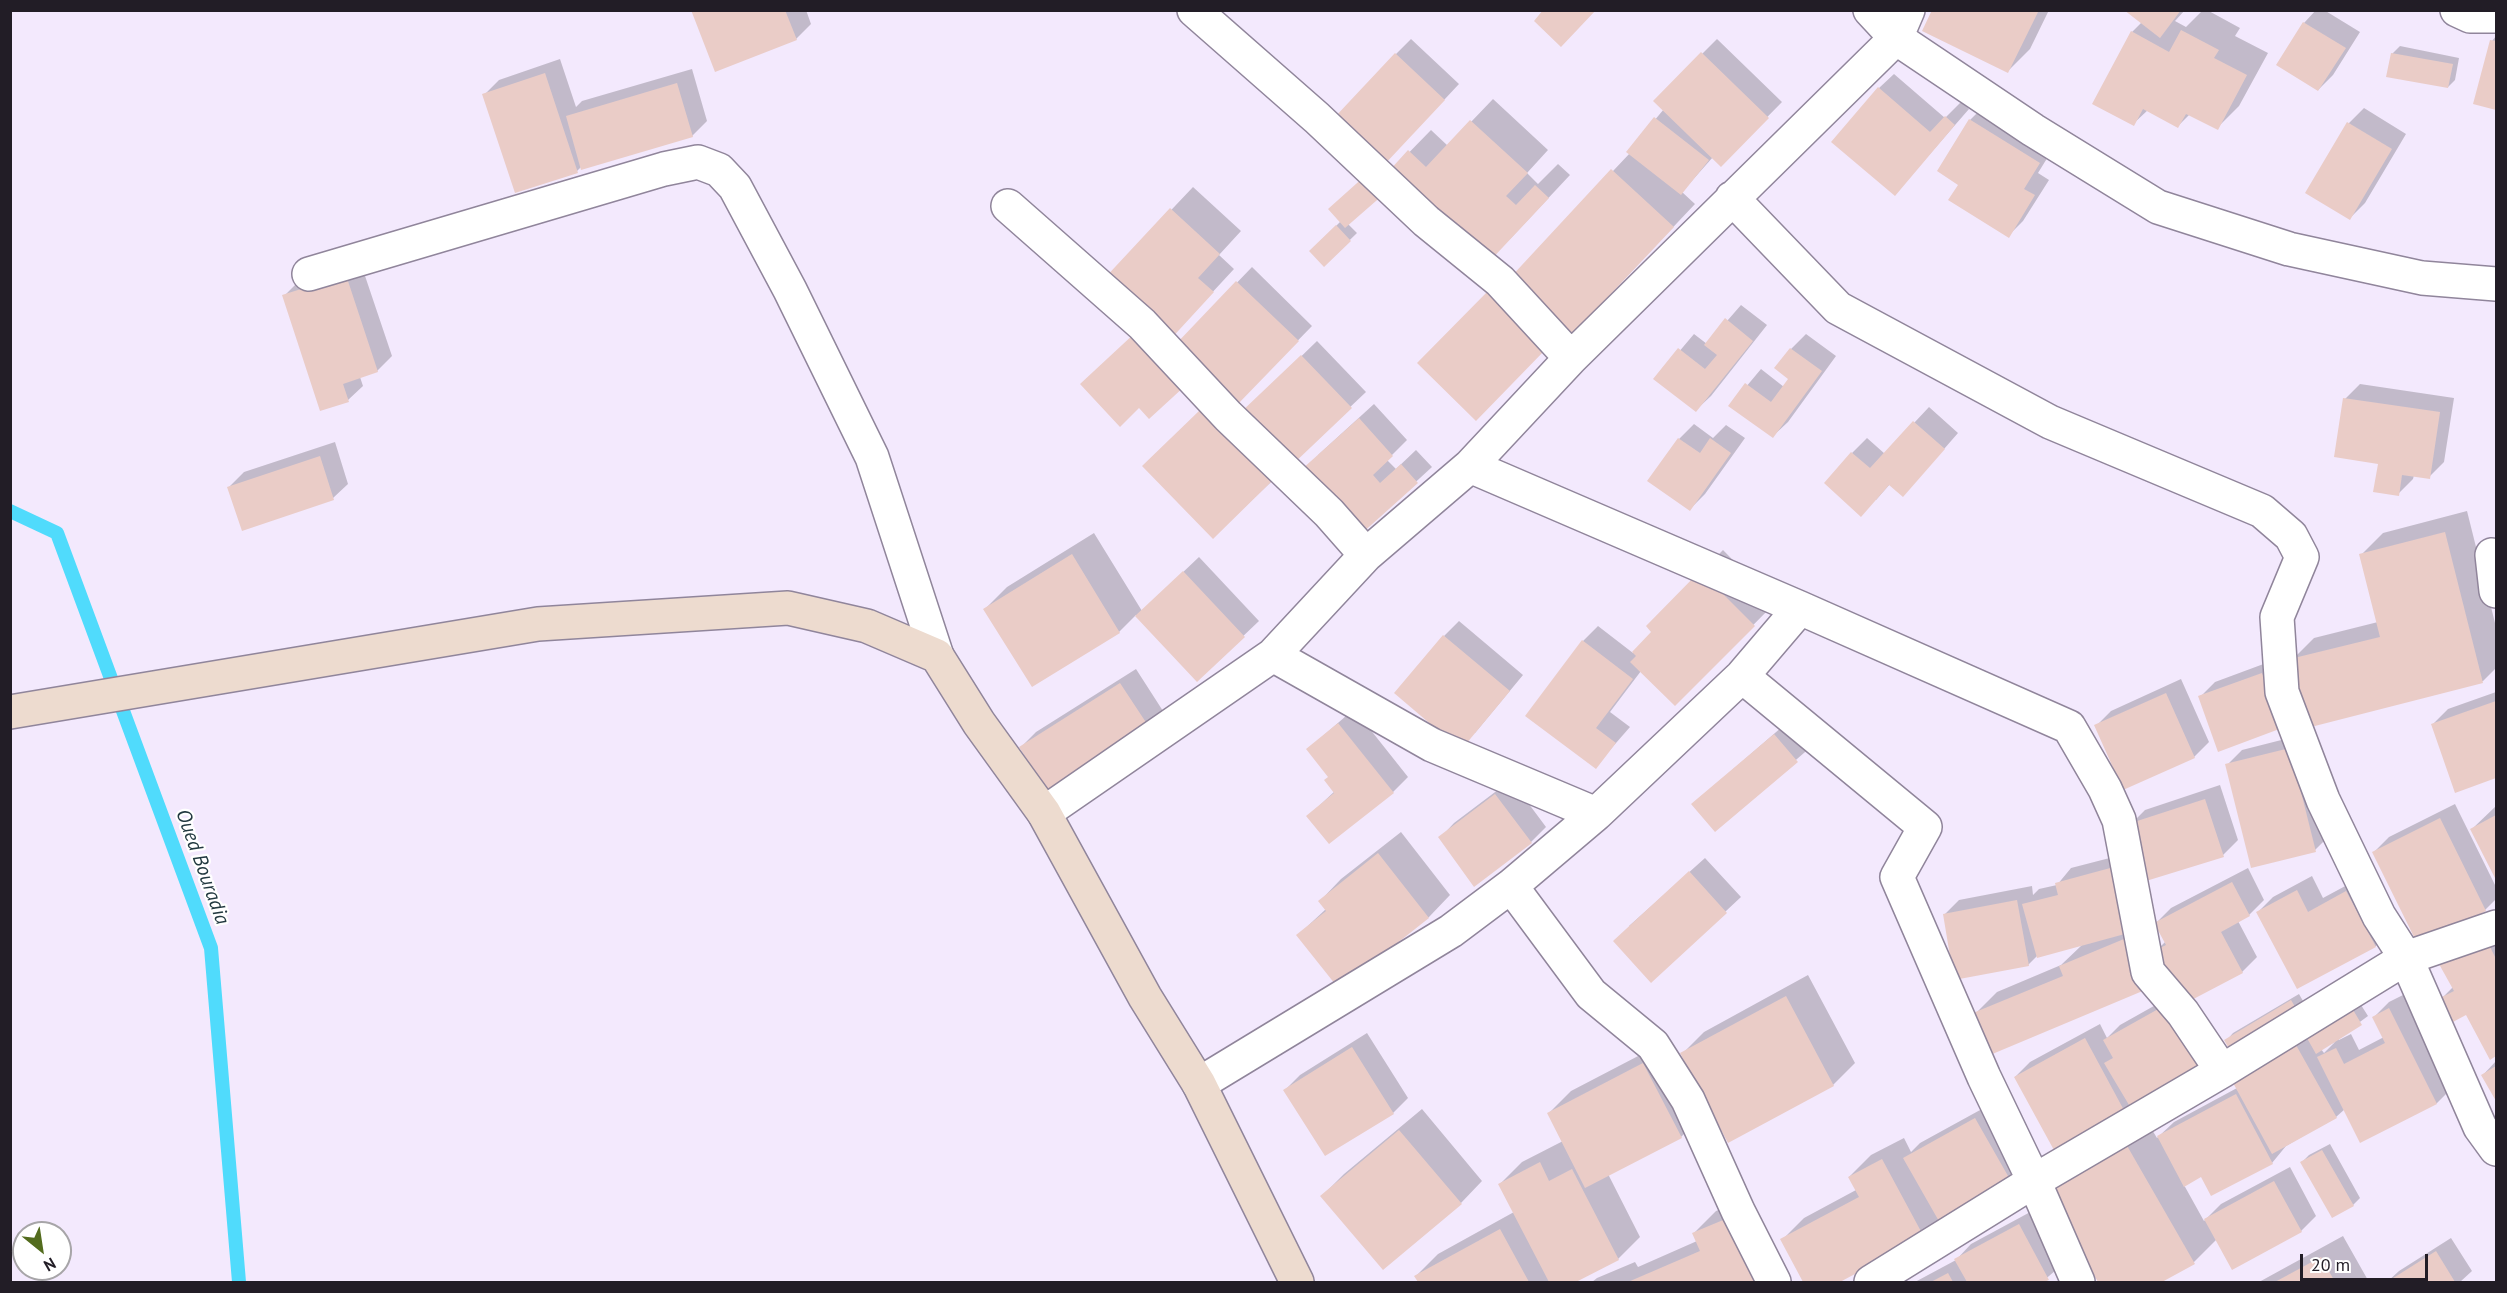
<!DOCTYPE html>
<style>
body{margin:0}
#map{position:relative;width:2507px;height:1293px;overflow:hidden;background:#f3e9fd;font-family:"PT Sans",sans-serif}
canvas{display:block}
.frame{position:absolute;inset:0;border:12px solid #221d26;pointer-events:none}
.north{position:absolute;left:12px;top:1221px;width:60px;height:60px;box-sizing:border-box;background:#fff;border:2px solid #a7a5a8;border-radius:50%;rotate:150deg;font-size:16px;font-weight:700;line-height:24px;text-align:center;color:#221d26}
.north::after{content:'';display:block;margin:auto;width:21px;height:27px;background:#536c1e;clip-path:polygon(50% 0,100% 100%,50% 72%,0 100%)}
.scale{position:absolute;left:2300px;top:1254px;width:128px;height:27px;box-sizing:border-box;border:3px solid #221d26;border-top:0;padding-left:8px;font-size:18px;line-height:21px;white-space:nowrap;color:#221d26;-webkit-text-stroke:4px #fff;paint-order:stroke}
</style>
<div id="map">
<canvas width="2507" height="1293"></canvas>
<div class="frame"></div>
<div class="north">N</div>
<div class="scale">20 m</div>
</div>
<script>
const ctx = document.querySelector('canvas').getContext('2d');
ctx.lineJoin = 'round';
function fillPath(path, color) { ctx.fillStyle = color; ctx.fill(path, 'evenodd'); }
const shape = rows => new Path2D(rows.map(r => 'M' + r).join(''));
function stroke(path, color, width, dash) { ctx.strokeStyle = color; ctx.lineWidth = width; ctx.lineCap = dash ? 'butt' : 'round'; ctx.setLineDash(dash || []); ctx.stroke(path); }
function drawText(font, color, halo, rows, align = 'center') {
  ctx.font = font + ' "PT Sans",sans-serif'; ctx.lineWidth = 4.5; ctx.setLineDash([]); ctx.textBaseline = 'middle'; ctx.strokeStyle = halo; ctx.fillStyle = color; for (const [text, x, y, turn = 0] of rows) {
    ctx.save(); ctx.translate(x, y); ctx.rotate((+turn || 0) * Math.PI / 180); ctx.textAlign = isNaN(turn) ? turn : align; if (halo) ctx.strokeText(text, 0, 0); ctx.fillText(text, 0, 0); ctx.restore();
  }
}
const shadow = shape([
 [693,10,806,10,811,24,796,39],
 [1934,10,2049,10,2030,49,2008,71],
 [2127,10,2185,10,2175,21,2186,27,2203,10,2207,10,2240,28,2235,36,2268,53,2239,106,2217,128,2190,114,2178,126,2148,110,2133,124,2132,32,2142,22],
 [2316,10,2324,10,2360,32,2333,75,2318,90,2278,65,2304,23],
 [2496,36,2496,109,2475,103,2492,41],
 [1411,39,1459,84,1399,148,1396,54],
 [1717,39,1782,102,1721,164,1713,157,1682,192,1695,204,1593,312,1419,363,1510,271,1514,276,1630,153,1628,152,1664,109,1655,101],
 [2400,46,2459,58,2455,80,2448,87,2392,54],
 [560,59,576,107,582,101,692,69,707,121,692,136,582,166,577,171,484,95,499,80],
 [1894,74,1945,118,1961,102,1969,109,1895,194,1879,88],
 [1493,99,1548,150,1527,173,1538,184,1558,164,1570,175,1510,239,1391,171,1431,130,1448,146],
 [1985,105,2054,147,2038,173,2049,180,2023,221,2008,236,1960,184,1970,120],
 [2364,108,2406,134,2365,203,2350,218,2349,123],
 [1193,187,1241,231,1219,255,1234,269,1170,338,1177,345,1252,267,1312,326,1237,403,1245,411,1317,341,1366,392,1213,537,1223,389,1104,281],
 [1341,221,1348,224,1357,233,1324,265,1311,251],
 [360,261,392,356,377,371,360,377,363,386,348,400,284,296,299,281],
 [1741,305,1767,325,1711,396,1696,410,1656,379,1694,334,1707,344],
 [1806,334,1836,356,1788,422,1773,436,1730,406,1761,369,1784,387,1790,378,1791,349],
 [2360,384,2454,398,2444,462,2429,477,2414,475,2413,479,2398,494,2345,399],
 [1374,404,1407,440,1387,460,1396,469,1416,450,1432,467,1360,533,1318,455],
 [1929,407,1958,433,1917,480,1890,484,1876,500,1852,453,1867,438,1885,454],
 [1694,424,1713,438,1726,425,1745,438,1705,494,1690,509,1679,439],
 [335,442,348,484,333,498,229,487,244,472],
 [2467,511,2496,627,2496,668,2483,681,2308,726,2292,660,2314,638,2378,622,2361,555,2383,533],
 [1094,533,1142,611,1199,557,1259,621,1197,680,1136,615,1119,632,985,609,1007,587],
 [1723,550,1775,603,1675,704,1641,671,1610,712,1630,727,1595,767,1527,715,1583,641,1598,626,1633,653,1654,632,1648,626],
 [1459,621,1523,675,1475,733,1444,636],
 [2277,659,2281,726,2200,697,2215,682],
 [1136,669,1163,711,1148,726,1021,747,1036,732],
 [2181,679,2209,742,2194,757,2096,726,2111,711],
 [2496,692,2496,777,2456,791,2433,724,2448,709],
 [1354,709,1408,777,1393,792,1329,842,1308,816,1335,791,1330,777,1308,749],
 [1790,720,1812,746,1715,830,1693,804],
 [2305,734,2330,835,2315,850,2227,765,2242,750],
 [1511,780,1546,827,1531,842,1474,885,1440,838,1454,823],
 [2220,785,2238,840,2223,855,2130,825,2145,810],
 [2455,804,2496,887,2496,899,2485,910,2374,852,2389,837],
 [2496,806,2496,877,2472,829],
 [1401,832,1450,895,1429,917,1340,987,1298,935,1326,909,1320,901,1341,879],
 [2129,853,2159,948,2166,941,2156,923,2171,908,2248,868,2264,900,2249,915,2238,921,2257,957,2242,972,2190,999,2223,1056,2125,1112,2015,1077,2030,1062,2100,1024,2107,1038,2120,1025,2177,993,2165,969,1975,1014,1997,992,2061,965,2082,945,2038,955,2028,965,1944,915,1959,900,2032,886,2033,895,2039,889,2057,885,2071,868],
 [1705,858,1741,897,1651,981,1629,926],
 [2312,876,2323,898,2362,877,2390,931,2376,946,2298,987,2258,912,2273,897],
 [2496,924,2496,1055,2490,1058,2467,1013,2440,1000,2453,987],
 [1808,975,1855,1063,1833,1085,1682,1054,1704,1032],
 [2299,994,2307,1008,2226,1041,2233,1033],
 [2405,994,2452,1088,2437,1103,2361,1141,2345,1109,2336,1117,2286,1146,2272,1163,2202,1175,2184,1185,2204,1221,2221,1204,2290,1167,2316,1216,2301,1231,2217,1239,2194,1262,2159,1282,2100,1282,2047,1191,2148,1123,2157,1138,2174,1122,2237,1088,2356,997,2368,1016,2338,1038,2339,1040,2351,1034,2359,1050,2384,1037,2374,1017,2389,1002],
 [2335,1042,2324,1053,2321,1049],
 [1367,1033,1408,1098,1393,1113,1285,1090,1300,1075],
 [1665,1042,1703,1115,1681,1137,1608,1174,1640,1237,1618,1259,1572,1282,1419,1282,1416,1276,1438,1254,1514,1212,1500,1184,1522,1162,1563,1141,1549,1113,1571,1091],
 [2496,1061,2496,1098,2483,1075],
 [1991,1104,2026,1167,1939,1220,1923,1236,1836,1282,1805,1282,1782,1240,1804,1218,1856,1190,1849,1177,1871,1155,1904,1138,1911,1152,1920,1143],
 [1422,1109,1482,1181,1461,1203,1322,1196,1344,1174],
 [2330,1144,2360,1198,2353,1205,2302,1162,2309,1155],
 [1750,1197,1786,1282,1592,1282,1597,1278,1635,1262,1638,1267,1697,1241,1694,1233,1716,1211],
 [2034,1210,2063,1264,2042,1282,1915,1282,1956,1260,1971,1244],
 [2343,1236,2369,1282,2259,1282],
 [2451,1238,2472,1271,2460,1282,2387,1282,2399,1271]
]);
const stream = shape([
 [10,511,57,533,211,948,239,1282]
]);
const building = shape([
 [691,10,785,10,797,40,715,72],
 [1543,10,1596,10,1561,47,1534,21],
 [1932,10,2039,10,2008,73,1922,31],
 [2124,10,2181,10,2160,38],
 [2303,22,2346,48,2318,91,2276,65],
 [2181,30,2219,50,2214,58,2247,75,2218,130,2186,114,2178,128,2143,109,2134,126,2092,104,2131,31,2169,52],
 [2490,40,2496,41,2496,110,2473,104],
 [1701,52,1769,118,1721,167,1653,101],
 [1395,53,1445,100,1384,165,1334,118],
 [2391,53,2453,64,2448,88,2386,77],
 [545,73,578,173,515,193,482,94],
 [677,83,693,137,581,170,566,116],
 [1878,87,1930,132,1945,116,1955,125,1895,196,1831,142],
 [1654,117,1709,160,1681,195,1626,152],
 [1969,119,2040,163,2024,189,2035,195,2009,238,1948,200,1958,185,1937,171],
 [1470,120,1528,173,1506,196,1516,205,1535,185,1549,198,1488,263,1389,171,1408,150,1426,167],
 [2347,122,2392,149,2350,220,2305,193],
 [1611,169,1674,227,1571,336,1509,279],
 [1366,175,1384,194,1345,228,1328,209],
 [1170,208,1220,254,1198,278,1214,292,1168,342,1102,281],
 [1336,225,1351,241,1324,267,1309,251],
 [346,275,378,372,343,384,349,402,320,411,282,295],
 [1236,281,1299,341,1238,404,1175,345],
 [1487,292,1546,349,1476,421,1417,363],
 [1725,318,1753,341,1696,412,1653,379,1678,348,1705,369,1717,355,1704,345],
 [1136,332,1185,386,1149,419,1139,408,1120,427,1080,384],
 [1790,348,1822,371,1773,438,1728,406,1745,383,1771,402,1788,379,1774,368],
 [1301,355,1352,408,1291,466,1240,413],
 [2343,398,2440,412,2430,479,2402,475,2399,496,2373,492,2378,464,2334,457],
 [1200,410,1271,482,1213,539,1142,466],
 [1359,418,1393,456,1373,475,1380,483,1401,464,1418,483,1360,535,1301,470],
 [1913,421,1945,449,1903,497,1889,485,1861,517,1824,483,1851,452,1870,468],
 [1678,438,1700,453,1710,438,1731,453,1690,511,1647,481],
 [320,456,334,500,242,531,227,487],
 [2445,532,2483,683,2307,728,2290,659,2380,637,2359,554],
 [1072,554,1120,633,1032,687,983,609],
 [1183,571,1245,637,1197,682,1135,616],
 [1700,571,1755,626,1675,706,1630,662,1636,656,1632,652,1651,632,1646,626],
 [1443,635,1510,691,1461,750,1394,693],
 [1582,640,1633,679,1596,728,1616,743,1596,769,1525,716],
 [2262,673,2282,728,2218,752,2198,696],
 [1120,683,1149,727,1047,791,1019,747],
 [2166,693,2195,758,2123,790,2094,725],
 [2496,701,2496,778,2455,793,2431,724],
 [1338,723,1394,793,1329,844,1306,816,1334,793,1324,780,1328,777,1306,749],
 [1774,734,1798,762,1715,832,1691,804],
 [2290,748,2316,852,2251,868,2225,764],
 [1495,794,1532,843,1474,887,1438,837],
 [2205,799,2224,857,2146,881,2128,824],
 [2496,815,2496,880,2470,829],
 [2440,818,2486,911,2418,945,2372,852],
 [1378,853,1429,918,1339,989,1296,935,1326,911,1318,901],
 [2114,867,2132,932,2037,958,2022,904,2058,895,2055,883],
 [1689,871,1727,913,1651,983,1613,941],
 [2232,882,2250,916,2221,932,2243,973,2182,1005,2154,951,2166,945,2154,923],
 [2297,890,2308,912,2346,891,2376,947,2297,989,2256,912],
 [2017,900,2029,966,1954,980,1943,914],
 [2124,939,2145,990,1990,1055,1973,1013,2063,976,2059,966],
 [2486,939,2496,959,2496,1056,2490,1060,2466,1015,2451,1023,2438,999,2454,991,2439,964],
 [1786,996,1834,1086,1728,1143,1680,1053],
 [2291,1000,2301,1017,2234,1057,2224,1040],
 [2169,1003,2209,1072,2135,1115,2104,1063,2113,1058,2103,1040],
 [2349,1003,2362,1025,2316,1054,2303,1031],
 [2389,1008,2437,1104,2360,1143,2317,1057,2336,1048,2344,1064,2385,1043,2372,1017],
 [2085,1038,2126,1114,2055,1152,2014,1077],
 [2296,1045,2337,1118,2272,1154,2232,1081],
 [1352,1047,1394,1114,1325,1156,1283,1090],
 [1643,1063,1682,1138,1585,1188,1547,1113],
 [2496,1066,2496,1101,2481,1075],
 [2236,1094,2273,1164,2211,1196,2201,1177,2184,1187,2157,1136],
 [1975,1118,2012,1183,1940,1223,1903,1158],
 [1399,1130,1462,1204,1383,1270,1320,1196],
 [2126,1144,2195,1264,2162,1282,2098,1282,2045,1190],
 [2322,1150,2354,1206,2332,1218,2300,1162],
 [1882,1159,1924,1237,1840,1282,1803,1282,1780,1239,1859,1197,1848,1177],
 [1540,1162,1549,1181,1572,1169,1619,1260,1576,1282,1549,1282,1498,1184],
 [2274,1181,2302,1232,2232,1270,2204,1219],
 [1728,1218,1755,1282,1628,1282,1700,1251,1692,1233],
 [2019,1224,2049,1280,2044,1282,1967,1282,1954,1259],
 [1500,1229,1529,1282,1418,1282,1414,1276],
 [2436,1251,2455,1282,2387,1282],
 [2321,1257,2335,1282,2275,1282],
 [1948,1273,1953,1282,1931,1282]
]);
const minor = shape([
 [1194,10,1317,118,1426,221,1500,281,1571,358],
 [1870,10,1896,38,2033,130,2158,207,2289,249,2422,278,2496,284],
 [2457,10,2470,16,2496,16],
 [1732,198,1838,308,2050,422,2262,511,2291,536,2302,557,2277,617,2282,692,2323,800,2379,916,2406,958,2480,1127,2496,1149],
 [1008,206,1142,324,1228,416,1329,513,1366,555],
 [309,274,664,169,698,162,719,170,735,187,790,290,872,457,937,656],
 [1470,466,1800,608,2069,727,2105,789,2119,820,2148,972,2183,1013,2222,1071],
 [2492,555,2496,591],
 [1273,655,1432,745,1596,814],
 [1742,676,1925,827,1897,877,1984,1077,2034,1181,2078,1282],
 [1044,813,1273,655,1366,555,1470,466,1571,358,1896,38,1908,10],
 [1511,886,1591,994,1653,1045,1688,1100,1738,1211,1774,1282],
 [1199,1084,1451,931,1511,886,1596,814,1742,676,1800,608],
 [1871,1282,2034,1181,2222,1071,2406,958,2496,927]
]);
const secondary = shape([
 [10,712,538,624,788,608,867,626,937,656,979,723,1044,813,1145,997,1199,1084,1297,1282]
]);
const waterNames = [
 ["Oued Bouradia",202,867,70]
];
fillPath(shadow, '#0003');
stroke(stream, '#50dbfc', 14);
fillPath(building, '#eaccc7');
stroke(minor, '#90859b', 36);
stroke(secondary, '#90859b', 36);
stroke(minor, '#fff', 33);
stroke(secondary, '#eddbcf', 33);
drawText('italic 20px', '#223940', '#fff', waterNames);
</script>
